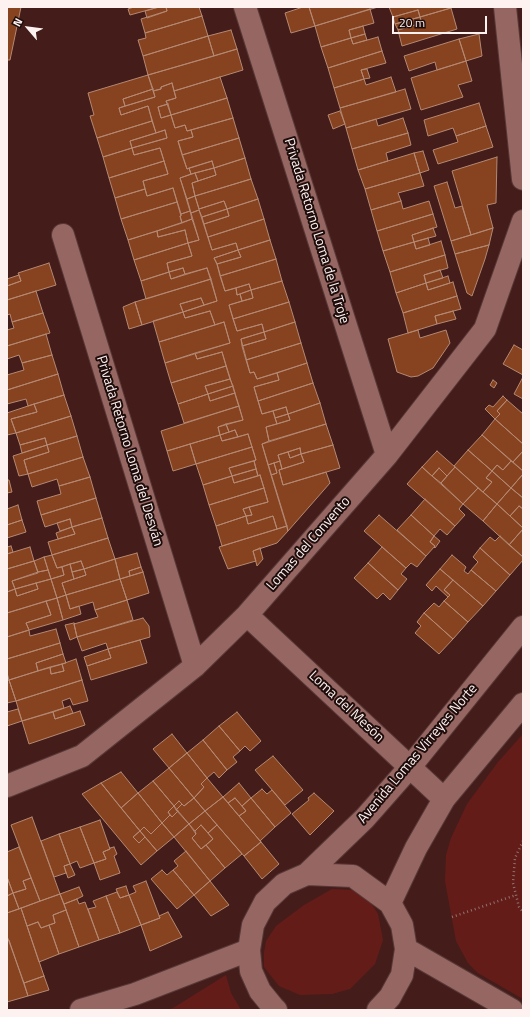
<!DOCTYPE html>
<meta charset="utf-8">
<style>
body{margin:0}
#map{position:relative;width:530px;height:1017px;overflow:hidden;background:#441d1a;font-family:"Titillium Web",sans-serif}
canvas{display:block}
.frame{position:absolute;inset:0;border:8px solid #fdf2f0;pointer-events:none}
.north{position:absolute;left:8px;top:8px;width:40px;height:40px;-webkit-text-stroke:3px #1f0d0c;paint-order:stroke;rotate:298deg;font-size:11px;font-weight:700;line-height:16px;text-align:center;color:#fdf2f0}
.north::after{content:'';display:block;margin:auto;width:14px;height:18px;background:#fdf2f0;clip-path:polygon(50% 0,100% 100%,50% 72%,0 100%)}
.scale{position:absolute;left:392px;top:16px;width:95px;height:18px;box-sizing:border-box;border:2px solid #fdf2f0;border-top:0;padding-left:5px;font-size:12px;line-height:14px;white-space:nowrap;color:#fdf2f0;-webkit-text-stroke:3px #1f0d0c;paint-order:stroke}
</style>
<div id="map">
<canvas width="530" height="1017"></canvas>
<div class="frame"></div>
<div class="north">N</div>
<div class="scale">20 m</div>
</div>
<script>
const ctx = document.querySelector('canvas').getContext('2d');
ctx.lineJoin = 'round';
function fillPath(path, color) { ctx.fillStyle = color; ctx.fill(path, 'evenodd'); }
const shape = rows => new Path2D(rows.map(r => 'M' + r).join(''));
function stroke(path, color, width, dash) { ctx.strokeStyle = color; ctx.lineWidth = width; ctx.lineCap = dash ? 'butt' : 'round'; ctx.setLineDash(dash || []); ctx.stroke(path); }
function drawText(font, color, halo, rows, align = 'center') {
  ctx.font = font + ' "Titillium Web",sans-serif'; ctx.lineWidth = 4; ctx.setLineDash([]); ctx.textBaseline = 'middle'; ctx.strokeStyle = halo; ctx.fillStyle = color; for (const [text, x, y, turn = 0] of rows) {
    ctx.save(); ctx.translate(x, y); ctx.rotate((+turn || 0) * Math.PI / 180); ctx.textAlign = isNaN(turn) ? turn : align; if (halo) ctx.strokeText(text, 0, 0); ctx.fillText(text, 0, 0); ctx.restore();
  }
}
const green = shape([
 [523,734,523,999,478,973,468,963,456,941,445,881,446,855,451,838,467,804,498,762],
 [332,889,354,890,368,898,378,914,383,940,375,964,350,989,332,994,300,995,279,986,264,967,264,953,266,941,276,926,304,905],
 [226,975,231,993,241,1010,167,1010,173,1008]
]);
const building = shape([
 [7,7,21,7,10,60,7,60,7,7],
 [134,7,159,7,130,15,128,9,134,7],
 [159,7,166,7,167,11,147,18,145,11,159,7],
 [166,7,199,7,202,16,145,33,141,19,167,11,166,7],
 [303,7,309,7,315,26,291,33,285,13,303,7],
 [309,7,378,7,315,26,309,7],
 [389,7,450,7,451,8,420,17,418,10,393,17,389,7],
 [451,8,457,29,402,46,398,30,422,23,420,17,451,8],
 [370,9,374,23,349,30,351,38,321,47,315,26,370,9],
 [418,10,420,17,395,24,393,17,418,10],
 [202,16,208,36,143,56,138,40,146,38,145,33,202,16],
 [420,17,422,23,398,30,395,24,420,17],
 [363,26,365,34,351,38,349,30,363,26],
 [231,30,237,49,214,56,208,36,231,30],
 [365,34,367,40,353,44,351,38,365,34],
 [479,34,482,56,466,61,459,39,479,34],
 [208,36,214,56,148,75,143,56,208,36],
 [378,37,382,51,328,68,321,47,351,38,353,44,378,37],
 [459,39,466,61,437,70,435,62,409,71,404,56,459,39],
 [237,49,243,70,174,91,172,83,161,87,161,89,153,91,148,75,237,49],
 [382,51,386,63,361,70,364,79,334,88,328,68,382,51],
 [466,61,472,81,458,85,463,97,421,110,411,78,466,61],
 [367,69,370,78,364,79,361,70,367,69],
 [148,75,153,89,123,99,125,106,119,108,121,115,148,106,152,121,97,138,90,116,94,115,88,93,148,75],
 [220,77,227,98,171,115,166,101,176,98,174,91,220,77],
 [391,77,396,92,340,108,334,88,364,79,366,85,391,77],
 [172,83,176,98,166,101,168,104,158,107,161,118,171,115,175,128,185,125,187,131,191,130,193,137,178,141,187,169,189,168,191,174,180,178,190,211,181,214,173,188,147,196,143,181,168,174,160,148,134,155,132,148,167,138,165,130,156,133,148,106,121,115,119,108,155,97,153,91,161,89,161,87,172,83],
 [153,89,155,97,125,106,123,99,153,89],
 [405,89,411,109,346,128,340,108,405,89],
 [227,98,233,118,187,131,185,125,175,128,171,115,227,98],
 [479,103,486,126,456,136,453,128,428,136,424,120,479,103],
 [168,104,171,115,161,118,158,107,168,104],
 [340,111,345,124,333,129,328,115,340,111],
 [233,118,239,138,182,155,178,141,193,137,191,130,233,118],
 [403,118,408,133,352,149,346,128,376,119,378,126,403,118],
 [152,121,156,133,130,141,132,148,103,157,97,138,152,121],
 [486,126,493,147,438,164,433,150,458,142,456,136,486,126],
 [165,130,167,138,132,148,130,141,165,130],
 [408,133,411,145,386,153,388,161,358,170,352,149,408,133],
 [239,138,245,158,214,168,212,161,187,169,182,155,239,138],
 [132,148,134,155,160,148,164,161,109,178,103,157,132,148],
 [423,151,429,170,420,173,414,153,423,151],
 [414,153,420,173,365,189,358,170,414,153],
 [497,157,496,203,487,205,493,228,471,235,452,171,497,157],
 [245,158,251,179,195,196,192,183,216,175,214,168,245,158],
 [164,161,168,174,143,181,145,189,115,198,109,178,164,161],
 [212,161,214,168,191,174,189,168,212,161],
 [214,168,216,175,198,181,195,173,214,168],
 [195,173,198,181,192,183,195,196,187,199,180,178,195,173],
 [420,173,424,186,398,193,401,201,371,210,365,189,420,173],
 [251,179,258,199,227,209,224,201,199,209,195,196,251,179],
 [447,182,455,208,462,206,471,235,451,241,434,186,447,182],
 [173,188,177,202,121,219,115,198,145,189,147,196,173,188],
 [195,196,199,209,224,201,227,209,202,217,199,210,191,213,187,199,195,196],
 [258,199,264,219,208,237,204,224,229,216,227,209,258,199],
 [401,201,403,209,429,201,433,214,377,231,371,210,401,201],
 [177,202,181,216,180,216,182,223,128,240,121,219,177,202],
 [227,209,229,216,204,224,202,217,227,209],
 [199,210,212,250,236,243,238,250,214,258,217,264,225,291,236,288,237,295,240,294,242,301,229,305,237,331,262,324,264,332,241,339,250,373,254,372,257,379,277,373,279,380,254,387,262,414,273,411,277,424,266,427,269,441,262,444,287,526,277,529,273,516,248,524,246,516,252,515,249,507,268,502,260,475,258,476,254,461,256,460,248,434,238,437,235,430,229,432,226,424,243,420,222,352,197,359,195,353,230,343,224,322,215,325,210,311,185,318,183,312,217,301,207,268,185,274,183,268,169,272,167,263,192,256,188,243,199,240,191,213,199,210],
 [190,211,192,219,182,223,180,216,181,216,181,214,190,211],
 [433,214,437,227,412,235,414,242,383,251,377,231,433,214],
 [192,219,199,240,188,243,185,230,158,237,157,231,192,219],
 [264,219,270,240,238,250,236,243,212,250,208,237,264,219],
 [433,228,436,236,414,242,412,235,433,228],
 [493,228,489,245,455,254,451,241,493,228],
 [185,230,188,243,134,260,128,240,157,231,158,237,185,230],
 [428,238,430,245,416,249,414,242,428,238],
 [270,240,276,259,220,276,217,264,241,257,238,250,270,240],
 [441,241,445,255,390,272,383,251,414,242,416,249,441,241],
 [188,243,192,256,167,263,169,272,141,281,134,260,188,243],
 [489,245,485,259,472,296,467,293,455,254,489,245],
 [238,250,241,257,217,264,214,258,238,250],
 [445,255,448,268,424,275,426,283,396,293,390,272,445,255],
 [276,259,282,281,251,290,249,284,225,291,220,276,276,259],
 [49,263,56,285,7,300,7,286,21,281,18,273,49,263],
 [183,268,185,274,171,279,169,272,183,268],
 [207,268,211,279,146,299,141,281,169,272,171,279,207,268],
 [440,270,443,278,426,283,424,275,440,270],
 [19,275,21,281,7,286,7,279,19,275],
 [448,276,450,283,428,290,426,283,448,276],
 [211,279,217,301,204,305,201,298,180,304,183,312,142,325,135,302,211,279],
 [282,281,289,302,233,319,229,305,253,298,251,290,282,281],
 [453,282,457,296,403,313,396,293,426,283,428,290,453,282],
 [249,284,251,290,237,295,236,288,249,284],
 [251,290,253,298,242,301,240,294,251,290],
 [36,291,43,313,12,322,10,314,7,315,7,300,36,291],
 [457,296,461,309,435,316,437,324,408,333,403,313,457,296],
 [201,298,204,305,183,312,180,304,201,298],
 [135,302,142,325,129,329,123,307,135,302],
 [289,302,295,322,264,332,262,324,237,331,233,319,289,302],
 [210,311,215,325,159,342,153,321,183,312,185,318,210,311],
 [453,311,456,319,437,324,435,316,453,311],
 [43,313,50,333,7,346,7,330,14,328,12,322,43,313],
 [224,322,230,343,165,363,159,342,224,322],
 [295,322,301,343,246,360,242,346,266,339,264,332,295,322],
 [418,330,420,338,446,330,450,343,433,368,418,376,411,377,397,372,388,339,418,330],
 [264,332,266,339,242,346,241,339,264,332],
 [46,334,52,355,22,363,19,355,7,359,7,346,46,334],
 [301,343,307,363,257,379,254,372,250,373,246,360,301,343],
 [514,345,523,350,523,375,503,364,514,345],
 [222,352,226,366,171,383,165,363,195,353,197,359,222,352],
 [52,355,58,374,7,390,7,375,24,370,22,363,52,355],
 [307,363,313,383,258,401,254,387,279,380,277,373,307,363],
 [226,366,230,379,205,386,208,394,178,404,171,383,226,366],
 [58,374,64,395,28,406,26,399,7,404,7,390,58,374],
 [523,377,523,399,514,394,523,377],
 [230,379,233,386,208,394,205,386,230,379],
 [493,380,497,383,494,388,490,385,493,380],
 [313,383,320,403,288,414,286,407,262,414,258,401,313,383],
 [233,386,235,393,210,401,208,394,233,386],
 [235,393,239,406,184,423,178,404,208,394,210,401,235,393],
 [64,395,71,416,16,433,11,419,37,412,34,404,64,395],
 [503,396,507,400,497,411,500,414,495,419,485,409,489,405,493,407,503,396],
 [507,400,523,414,523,444,495,419,500,414,497,411,507,400],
 [320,403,326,424,269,441,266,427,290,420,288,414,320,403],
 [34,404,37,412,11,419,16,433,7,435,7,413,34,404],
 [239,406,243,420,218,427,220,435,167,451,161,431,239,406],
 [286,407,288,414,275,418,273,411,286,407],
 [288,414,290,420,277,424,275,418,288,414],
 [71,416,77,436,47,445,45,438,20,445,16,433,71,416],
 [495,419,523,444,523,451,513,462,482,435,495,419],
 [226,424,229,432,220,435,218,427,226,424],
 [326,424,333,445,301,454,300,448,278,455,280,461,268,465,262,444,326,424],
 [235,430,238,437,222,441,220,435,235,430],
 [248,434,252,447,196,464,190,444,220,435,222,441,248,434],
 [482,435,511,461,503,470,497,465,492,471,468,450,482,435],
 [77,436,83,457,28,474,24,460,49,452,47,445,77,436],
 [45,438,47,445,22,453,20,445,45,438],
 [190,444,196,464,173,471,167,451,190,444],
 [47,445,49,452,24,460,28,474,19,476,13,456,47,445],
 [333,445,340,468,283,485,279,470,304,462,301,454,333,445],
 [252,447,256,460,229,468,232,476,203,485,196,464,252,447],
 [300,448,301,454,290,458,288,452,300,448],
 [468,450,492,471,486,478,492,482,483,492,454,466,468,450],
 [437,451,455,467,447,476,439,468,432,476,422,467,437,451],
 [523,451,523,471,513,462,523,451],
 [288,452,290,458,301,454,304,462,282,469,278,455,288,452],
 [83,457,90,477,59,486,57,479,32,487,28,474,83,457],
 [254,461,256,469,232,476,229,468,254,461],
 [280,461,282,469,279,470,283,485,326,472,330,483,288,531,271,475,277,473,274,463,280,461],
 [511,461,523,471,523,474,511,488,492,471,497,465,503,470,511,461],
 [274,463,277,473,271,475,268,465,274,463],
 [422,467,463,504,459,509,465,515,455,526,407,484,422,467],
 [455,467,478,488,463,504,441,483,455,467],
 [439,468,447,476,441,483,432,476,439,468],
 [256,469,258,476,234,483,232,476,256,469],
 [492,471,511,488,497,504,483,492,492,482,486,478,492,471],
 [523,474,523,498,511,488,523,474],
 [260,475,264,488,209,505,203,485,232,476,234,483,260,475],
 [90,477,96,498,41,515,37,501,61,494,59,486,90,477],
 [7,480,9,480,12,492,7,493,7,480],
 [264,488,268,502,243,509,246,516,216,526,209,505,264,488],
 [478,488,497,504,483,521,463,504,478,488],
 [511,488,523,498,523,509,519,506,510,516,497,504,511,488],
 [96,498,102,518,72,527,70,519,45,527,41,515,96,498],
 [425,499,455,526,447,535,440,529,434,536,411,515,425,499],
 [497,504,523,528,523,529,509,545,483,521,497,504],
 [18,505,22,520,7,525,7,509,18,505],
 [519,506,523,509,523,528,510,516,519,506],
 [249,507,252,515,246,516,243,509,249,507],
 [379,515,426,556,417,567,411,563,406,568,364,531,379,515],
 [411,515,434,536,430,542,435,546,426,556,397,530,411,515],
 [246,516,248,524,273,516,277,529,222,546,216,526,246,516],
 [102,518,108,538,52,555,48,542,75,534,72,527,102,518],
 [70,519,72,527,60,531,57,523,70,519],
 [22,520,26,532,7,538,7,525,22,520],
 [287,526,288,531,277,543,253,551,256,561,228,569,219,547,287,526],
 [72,527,75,534,58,539,56,533,72,527],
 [523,529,523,557,509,545,523,529],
 [434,536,440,541,435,548,434,547,435,546,430,542,434,536],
 [500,536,523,557,523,560,510,575,480,548,490,537,495,541,500,536],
 [108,538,115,559,84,569,81,561,57,568,52,555,108,538],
 [11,546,13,552,7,554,7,547,11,546],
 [30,547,34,561,7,569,7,554,30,547],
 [382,547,406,568,401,574,407,579,398,590,368,563,382,547],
 [260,548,263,559,257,566,253,551,260,548],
 [480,548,510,575,496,591,471,570,478,562,473,557,480,548],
 [137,553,141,567,129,571,130,576,120,579,115,559,137,553],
 [52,555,57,568,62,567,64,575,51,579,44,557,52,555],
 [452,555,466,567,464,571,468,574,471,570,496,591,483,606,440,569,452,555],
 [44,557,48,570,38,572,34,561,44,557],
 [115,559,120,579,66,595,62,583,86,575,84,569,115,559],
 [34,561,38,573,12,581,15,589,7,592,7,569,34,561],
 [81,561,84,569,72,572,70,564,81,561],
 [368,563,398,590,390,600,383,593,377,599,354,578,368,563],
 [70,564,74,579,62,583,66,595,57,598,51,579,64,575,62,567,70,564],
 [141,567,143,572,130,576,129,571,141,567],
 [84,569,86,575,74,579,72,572,84,569],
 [440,569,453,580,444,590,450,595,448,597,436,586,432,591,426,585,440,569],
 [48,570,51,579,15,589,12,581,38,572,48,570],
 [143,572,149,593,127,600,120,579,143,572],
 [51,579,57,598,7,613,7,592,15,589,17,596,38,589,36,583,51,579],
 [120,579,127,600,95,610,93,602,70,609,66,595,120,579],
 [453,580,483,606,468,622,444,601,450,595,444,590,453,580],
 [36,583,38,589,17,596,15,589,36,583],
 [66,595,70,609,79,606,81,614,63,620,57,598,66,595],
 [57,598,63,620,29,630,26,623,51,615,46,601,57,598],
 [127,600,133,620,77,637,74,624,98,617,95,610,127,600],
 [46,601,51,615,26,623,29,630,7,637,7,613,46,601],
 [444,601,468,622,453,639,424,613,434,603,439,607,444,601],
 [424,613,453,639,439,654,415,633,421,626,417,622,424,613],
 [143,618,149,626,150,637,108,649,106,643,82,651,77,637,143,618],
 [74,623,75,624,74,624,77,637,70,640,65,625,74,623],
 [56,629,60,643,7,659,7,637,29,630,30,636,56,629],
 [140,640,147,663,91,680,87,666,111,658,108,649,140,640],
 [60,643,63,654,36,663,38,671,9,680,7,673,7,659,60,643],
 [108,649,111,658,87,666,84,657,108,649],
 [63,654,66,663,38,671,36,663,63,654],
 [76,659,82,680,16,701,9,680,50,667,51,674,64,671,62,664,76,659],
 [62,664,64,671,51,674,50,667,62,664],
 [7,680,9,680,16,701,7,703,7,680],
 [82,680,88,701,73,705,70,698,62,701,64,708,22,721,16,701,82,680],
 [70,706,73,713,55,719,53,712,70,706],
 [18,709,22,721,7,726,7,712,18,709],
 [80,711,85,725,29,744,22,721,53,712,55,719,80,711],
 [237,712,261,741,250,751,245,746,240,751,219,726,237,712],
 [219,726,240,751,233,757,237,762,227,770,203,740,219,726],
 [172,734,187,753,169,768,153,749,172,734],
 [203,740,227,770,219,778,214,772,207,778,187,753,203,740],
 [187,753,207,778,201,784,204,787,194,798,169,768,187,753],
 [273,756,303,790,285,805,255,770,273,756],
 [169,768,194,798,184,806,179,801,174,806,153,781,169,768],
 [121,772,138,793,121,808,101,783,121,772],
 [207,778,223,797,205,811,194,798,204,787,201,784,207,778],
 [153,781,174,806,168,812,170,815,162,823,138,793,153,781],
 [101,783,140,831,133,837,139,843,145,837,157,851,141,865,82,794,101,783],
 [239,783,251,798,242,806,235,798,228,803,223,797,239,783],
 [262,789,267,794,272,790,291,813,275,827,251,798,262,789],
 [138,793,162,823,151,834,144,827,140,831,121,808,138,793],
 [314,793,334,811,310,835,292,814,309,800,308,798,314,793],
 [223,797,261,842,244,856,205,811,223,797],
 [194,798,205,811,189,824,176,810,182,804,184,806,194,798],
 [235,798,246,811,239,816,228,803,235,798],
 [251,798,275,827,260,841,239,816,246,811,242,806,251,798],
 [179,801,182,804,176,810,174,806,179,801],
 [174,806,178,811,172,817,168,812,174,806],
 [178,811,189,824,174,837,162,823,170,815,172,817,178,811],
 [205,811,217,825,208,833,201,825,195,831,189,824,205,811],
 [32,817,60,894,40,901,11,825,32,817],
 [100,820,110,849,103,852,106,859,94,863,80,827,100,820],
 [162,823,174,837,157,851,140,831,144,827,151,834,162,823],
 [189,824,196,834,192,838,201,849,206,845,225,868,210,881,174,837,189,824],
 [201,825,213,839,201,849,192,838,196,834,195,831,201,825],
 [217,825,242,854,225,868,206,845,213,839,208,833,217,825],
 [80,827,94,863,80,868,77,861,70,864,59,834,80,827],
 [140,831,145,837,139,843,133,837,140,831],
 [59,834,70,864,64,866,66,873,54,877,41,841,59,834],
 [261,842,279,864,262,879,244,856,261,842],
 [19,847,31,878,23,881,26,889,13,893,7,877,7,852,19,847],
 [114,847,117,854,114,856,120,873,100,880,94,863,106,859,103,852,110,849,110,848,114,847],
 [186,851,210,881,194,895,173,870,178,866,174,861,186,851],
 [70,864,75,875,68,878,64,866,70,864],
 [162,870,167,875,173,870,194,895,177,909,151,879,162,870],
 [7,877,13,893,7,896,7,877],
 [31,878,40,901,19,909,13,893,26,889,23,881,31,878],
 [146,881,160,918,141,925,129,895,136,892,133,886,146,881],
 [210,881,229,905,211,916,194,895,210,881],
 [126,886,129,895,120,898,116,889,126,886],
 [79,887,83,896,77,899,64,904,60,894,79,887],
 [117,892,120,898,129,895,141,925,120,933,106,896,117,892],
 [13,893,19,909,7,913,7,896,13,893],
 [60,894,66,910,53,915,55,923,41,928,38,922,27,926,21,908,60,894],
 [106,896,120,933,99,940,88,909,96,907,93,901,106,896],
 [77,899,79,904,85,902,99,940,79,947,64,904,77,899],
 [21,908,44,976,24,983,7,936,7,913,21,908],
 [66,910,79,947,59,954,49,925,55,923,53,915,66,910],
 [168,912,182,937,150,951,141,925,160,918,159,916,168,912],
 [38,922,41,928,49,925,59,954,39,962,27,926,38,922],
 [7,940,9,940,28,996,7,1002,7,940],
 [44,976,49,990,28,996,24,983,44,976]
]);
const path = shape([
 [523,841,515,858,513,883,519,907,523,912],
 [452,917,516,895]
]);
const street = shape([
 [245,7,387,455],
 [505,7,523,179],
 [63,235,195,666],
 [247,615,444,799],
 [7,786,82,756,195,666,247,615,387,455,485,329,523,221]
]);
const secondary = shape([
 [307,874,365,818,410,767,523,627],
 [390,903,416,848,444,799,523,704],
 [406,949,512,1010],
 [81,1010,135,994,249,950],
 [276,1010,273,1007,260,991,251,971,249,950,253,925,265,902,284,884,307,874,353,876,390,903,402,925,406,949,402,975,390,997,378,1010]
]);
const streetNames = [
 ["Privada Retorno Loma de la Troje",316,231,73],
 ["Privada Retorno Loma del Desván",129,451,73],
 ["Lomas del Convento",309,544,-49],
 ["Loma del Mesón",346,707,43],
 ["Avenida Lomas Virreyes Norte",418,754,-50]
];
fillPath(green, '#641c19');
fillPath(building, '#87431f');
stroke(building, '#b48873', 1);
stroke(street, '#583938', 24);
stroke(secondary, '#583938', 24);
stroke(path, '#8e7370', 2.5, [1, 3]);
stroke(street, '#966762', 22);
stroke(secondary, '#966762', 22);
drawText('14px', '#fdf2f0', '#1f0d0c', streetNames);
</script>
